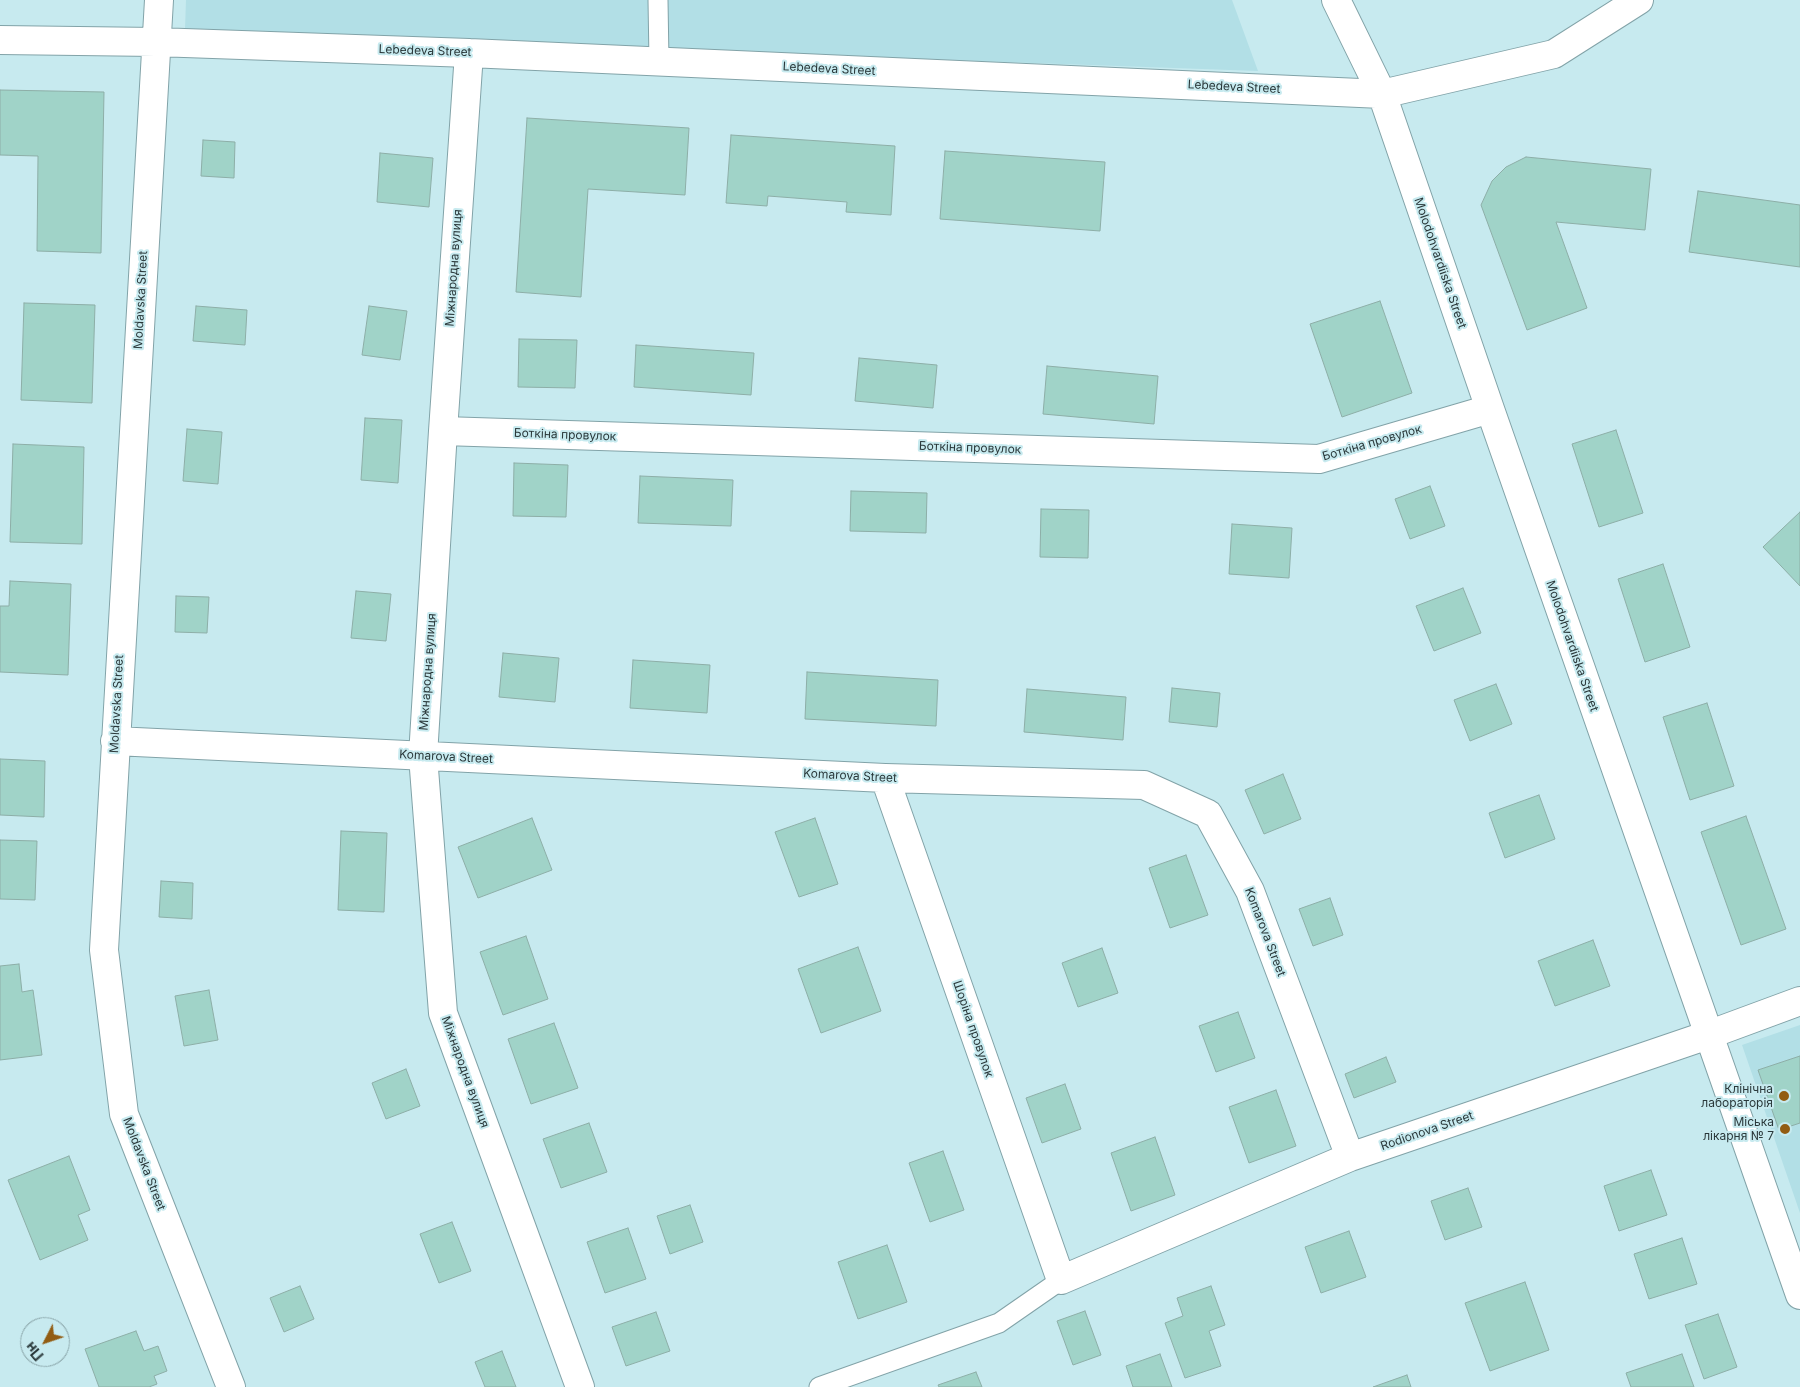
<!DOCTYPE html>
<meta charset="utf-8">
<style>
body{margin:0}
#map{position:relative;width:1800px;height:1387px;overflow:hidden;background:#c7eaef;font-family:Inter,sans-serif}
canvas{display:block}
.north{position:absolute;left:20px;top:1317px;width:50px;height:50px;box-sizing:border-box;background:#c7eaef;border:1px solid #88a3a7;border-radius:50%;rotate:229deg;font-size:14px;font-weight:700;line-height:20px;text-align:center;color:#2a383a}
.north::after{content:'';display:block;margin:auto;width:18px;height:22px;background:#925c12;clip-path:polygon(50% 0,100% 100%,50% 72%,0 100%)}
</style>
<div id="map">
<canvas width="1800" height="1387"></canvas>
<div class="north">Пн</div>
</div>
<script>
const ctx = document.querySelector('canvas').getContext('2d');
ctx.lineJoin = 'round';
function fillPath(path, color) { ctx.fillStyle = color; ctx.fill(path, 'evenodd'); }
const shape = rows => new Path2D(rows.map(r => 'M' + r).join(''));
function stroke(path, color, width, dash) { ctx.strokeStyle = color; ctx.lineWidth = width; ctx.lineCap = dash ? 'butt' : 'round'; ctx.setLineDash(dash || []); ctx.stroke(path); }
function drawText(font, color, halo, rows, align = 'center') {
  ctx.font = font + ' Inter,sans-serif'; ctx.lineWidth = 4; ctx.setLineDash([]); ctx.textBaseline = 'middle'; ctx.strokeStyle = halo; ctx.fillStyle = color; for (const [text, x, y, turn = 0] of rows) {
    ctx.save(); ctx.translate(x, y); ctx.rotate((+turn || 0) * Math.PI / 180); ctx.textAlign = isNaN(turn) ? turn : align; if (halo) ctx.strokeText(text, 0, 0); ctx.fillText(text, 0, 0); ctx.restore();
  }
}
const built = shape([
 [186,0,1232,0,1258,71,753,53,185,29],
 [1800,1025,1800,1213,1742,1045]
]);
const building = shape([
 [0,90,104,92,101,253,37,251,38,156,0,155,0,90],
 [527,118,689,128,685,195,588,189,581,297,516,292,527,118],
 [731,135,895,146,891,215,846,212,847,202,768,196,767,206,726,203,731,135],
 [203,140,235,142,234,178,201,176,203,140],
 [945,151,1105,162,1100,231,940,219,945,151],
 [380,153,433,158,429,207,377,202,380,153],
 [1526,157,1651,169,1645,230,1556,222,1587,308,1527,330,1481,205,1492,181,1506,167,1526,157],
 [1698,191,1800,205,1800,267,1689,252,1698,191],
 [1380,301,1412,393,1342,417,1310,324,1380,301],
 [24,303,95,305,92,403,21,400,24,303],
 [196,306,247,310,245,345,193,341,196,306],
 [369,306,407,311,400,360,362,355,369,306],
 [519,339,577,340,575,388,518,387,519,339],
 [636,345,754,353,751,395,634,387,636,345],
 [859,358,937,365,933,408,855,401,859,358],
 [1047,366,1158,376,1154,424,1043,414,1047,366],
 [365,418,402,420,398,483,361,480,365,418],
 [187,429,222,432,218,484,183,481,187,429],
 [1616,430,1643,513,1599,527,1572,444,1616,430],
 [13,444,84,447,82,544,10,542,13,444],
 [514,463,568,465,566,517,513,516,514,463],
 [640,476,733,480,731,526,638,523,640,476],
 [1430,486,1445,526,1410,539,1395,499,1430,486],
 [851,491,927,493,926,533,850,531,851,491],
 [1041,509,1089,510,1088,558,1040,557,1041,509],
 [1800,512,1800,586,1763,547,1800,512],
 [1232,524,1292,528,1289,578,1229,574,1232,524],
 [1663,564,1690,647,1645,662,1618,579,1663,564],
 [10,581,71,584,68,675,0,672,0,606,9,606,10,581],
 [1463,588,1481,633,1434,651,1416,606,1463,588],
 [356,591,391,594,386,641,351,638,356,591],
 [176,596,209,597,207,633,175,632,176,596],
 [503,653,559,658,555,702,499,697,503,653],
 [633,660,710,665,707,713,630,708,633,660],
 [807,672,938,680,936,726,805,719,807,672],
 [1496,684,1512,724,1470,741,1454,700,1496,684],
 [1172,688,1220,693,1217,727,1169,722,1172,688],
 [1027,689,1126,697,1123,740,1024,732,1027,689],
 [1707,703,1734,786,1690,800,1663,717,1707,703],
 [0,759,45,761,44,817,0,815,0,759],
 [1283,774,1301,819,1264,834,1245,790,1283,774],
 [1539,795,1555,839,1505,858,1489,813,1539,795],
 [1746,816,1786,929,1741,945,1701,832,1746,816],
 [532,818,552,870,478,898,458,847,532,818],
 [815,818,838,884,799,897,775,832,815,818],
 [341,831,387,833,384,912,338,910,341,831],
 [0,840,37,841,35,900,0,899,0,840],
 [1186,855,1208,915,1170,928,1149,868,1186,855],
 [161,881,193,883,192,919,159,917,161,881],
 [1330,898,1343,935,1313,946,1299,909,1330,898],
 [526,936,548,999,503,1015,480,952,526,936],
 [1593,940,1610,986,1555,1006,1538,961,1593,940],
 [858,947,881,1011,821,1033,798,969,858,947],
 [1102,948,1118,993,1078,1007,1062,963,1102,948],
 [19,964,22,992,33,990,42,1055,0,1060,0,966,19,964],
 [209,990,218,1040,184,1046,175,996,209,990],
 [1238,1012,1255,1058,1216,1072,1199,1026,1238,1012],
 [554,1023,578,1088,531,1104,508,1039,554,1023],
 [1800,1056,1800,1123,1779,1130,1758,1070,1800,1056],
 [1386,1057,1396,1082,1354,1098,1345,1074,1386,1057],
 [406,1069,420,1106,386,1119,372,1083,406,1069],
 [1065,1084,1081,1129,1042,1143,1026,1098,1065,1084],
 [1276,1090,1296,1146,1249,1163,1229,1107,1276,1090],
 [589,1123,607,1172,561,1188,543,1139,589,1123],
 [1155,1137,1175,1195,1131,1211,1111,1153,1155,1137],
 [943,1151,964,1210,930,1222,909,1163,943,1151],
 [69,1156,90,1210,78,1215,88,1240,40,1260,8,1180,69,1156],
 [1651,1170,1667,1215,1619,1231,1604,1186,1651,1170],
 [1468,1188,1482,1227,1445,1240,1431,1201,1468,1188],
 [690,1205,703,1242,670,1254,657,1216,690,1205],
 [452,1222,471,1271,439,1283,420,1234,452,1222],
 [628,1228,646,1279,605,1293,587,1242,628,1228],
 [1349,1231,1366,1277,1321,1293,1305,1247,1349,1231],
 [1682,1238,1697,1284,1649,1299,1634,1254,1682,1238],
 [887,1245,907,1302,858,1319,838,1262,887,1245],
 [1525,1282,1549,1350,1490,1371,1465,1303,1525,1282],
 [300,1286,314,1319,284,1332,270,1298,300,1286],
 [1211,1286,1225,1325,1209,1331,1221,1366,1185,1378,1165,1323,1183,1316,1177,1298,1211,1286],
 [1085,1311,1101,1355,1073,1365,1057,1321,1085,1311],
 [656,1312,670,1351,626,1366,612,1327,656,1312],
 [1718,1314,1737,1367,1704,1379,1685,1325,1718,1314],
 [136,1331,144,1351,158,1346,167,1371,154,1376,157,1384,149,1387,99,1387,85,1349,136,1331],
 [502,1351,516,1387,485,1387,475,1362,502,1351],
 [1160,1354,1172,1387,1133,1387,1126,1366,1160,1354],
 [1682,1354,1694,1387,1631,1387,1626,1373,1682,1354],
 [976,1372,982,1387,939,1387,938,1385,976,1372],
 [1407,1375,1411,1387,1373,1387,1407,1375]
]);
const lane = shape([
 [658,0,659,61],
 [819,1387,999,1323,1061,1280]
]);
const street = shape([
 [159,0,104,950,124,1114,231,1387],
 [1336,0,1382,94,1490,409,1800,1295],
 [0,40,156,42,469,53,1382,94,1554,54,1639,0],
 [469,53,443,431,423,756,443,1013,580,1387],
 [443,431,1319,459,1490,409],
 [115,741,885,778,1144,785,1208,814,1250,891,1350,1157],
 [885,778,1061,1280,1350,1157,1708,1035,1800,1001]
]);
const markers = [
 [1784,1096,6,"#925c12"],
 [1785,1129,6,"#925c12"]
];
const streetNames = [
 ["Lebedeva Street",425,51,2],
 ["Lebedeva Street",829,69,3],
 ["Lebedeva Street",1234,87,3],
 ["Molodohvardiiska Street",1440,263,71],
 ["Міжнародна вулиця",454,268,-86],
 ["Moldavska Street",141,300,-87],
 ["Боткіна провулок",565,435,2],
 ["Боткіна провулок",1372,443,-16],
 ["Боткіна провулок",970,448,2],
 ["Molodohvardiiska Street",1572,646,71],
 ["Міжнародна вулиця",428,672,-86],
 ["Moldavska Street",117,704,-87],
 ["Komarova Street",446,757,3],
 ["Komarova Street",850,776,3],
 ["Komarova Street",1265,932,69],
 ["Шоріна провулок",973,1029,71],
 ["Міжнародна вулиця",465,1072,70],
 ["Rodionova Street",1427,1131,-19],
 ["Moldavska Street",144,1164,69]
];
const poiNames = [
 ["Клінічна",1773,1089],
 ["лабораторія",1773,1103],
 ["Міська",1774,1122],
 ["лікарня № 7",1774,1136]
];
fillPath(built, '#b2dfe6');
fillPath(building, '#a0d3c8');
stroke(building, '#8daea7', 1);
stroke(lane, '#82a3a8', 21);
stroke(street, '#82a3a8', 30);
stroke(lane, '#fff', 19);
stroke(street, '#fff', 28);
for (const [x, y, r, color] of markers) { const dot = new Path2D(); dot.arc(x, y, r, 0, 2 * Math.PI); ctx.fillStyle = color; ctx.fill(dot); stroke(dot, '#c7eaef', 2); }
drawText('12px', '#2a383a', '#c7eaef', streetNames);
drawText('12px', '#2a383a', '#c7eaef', poiNames, 'right');
</script>
